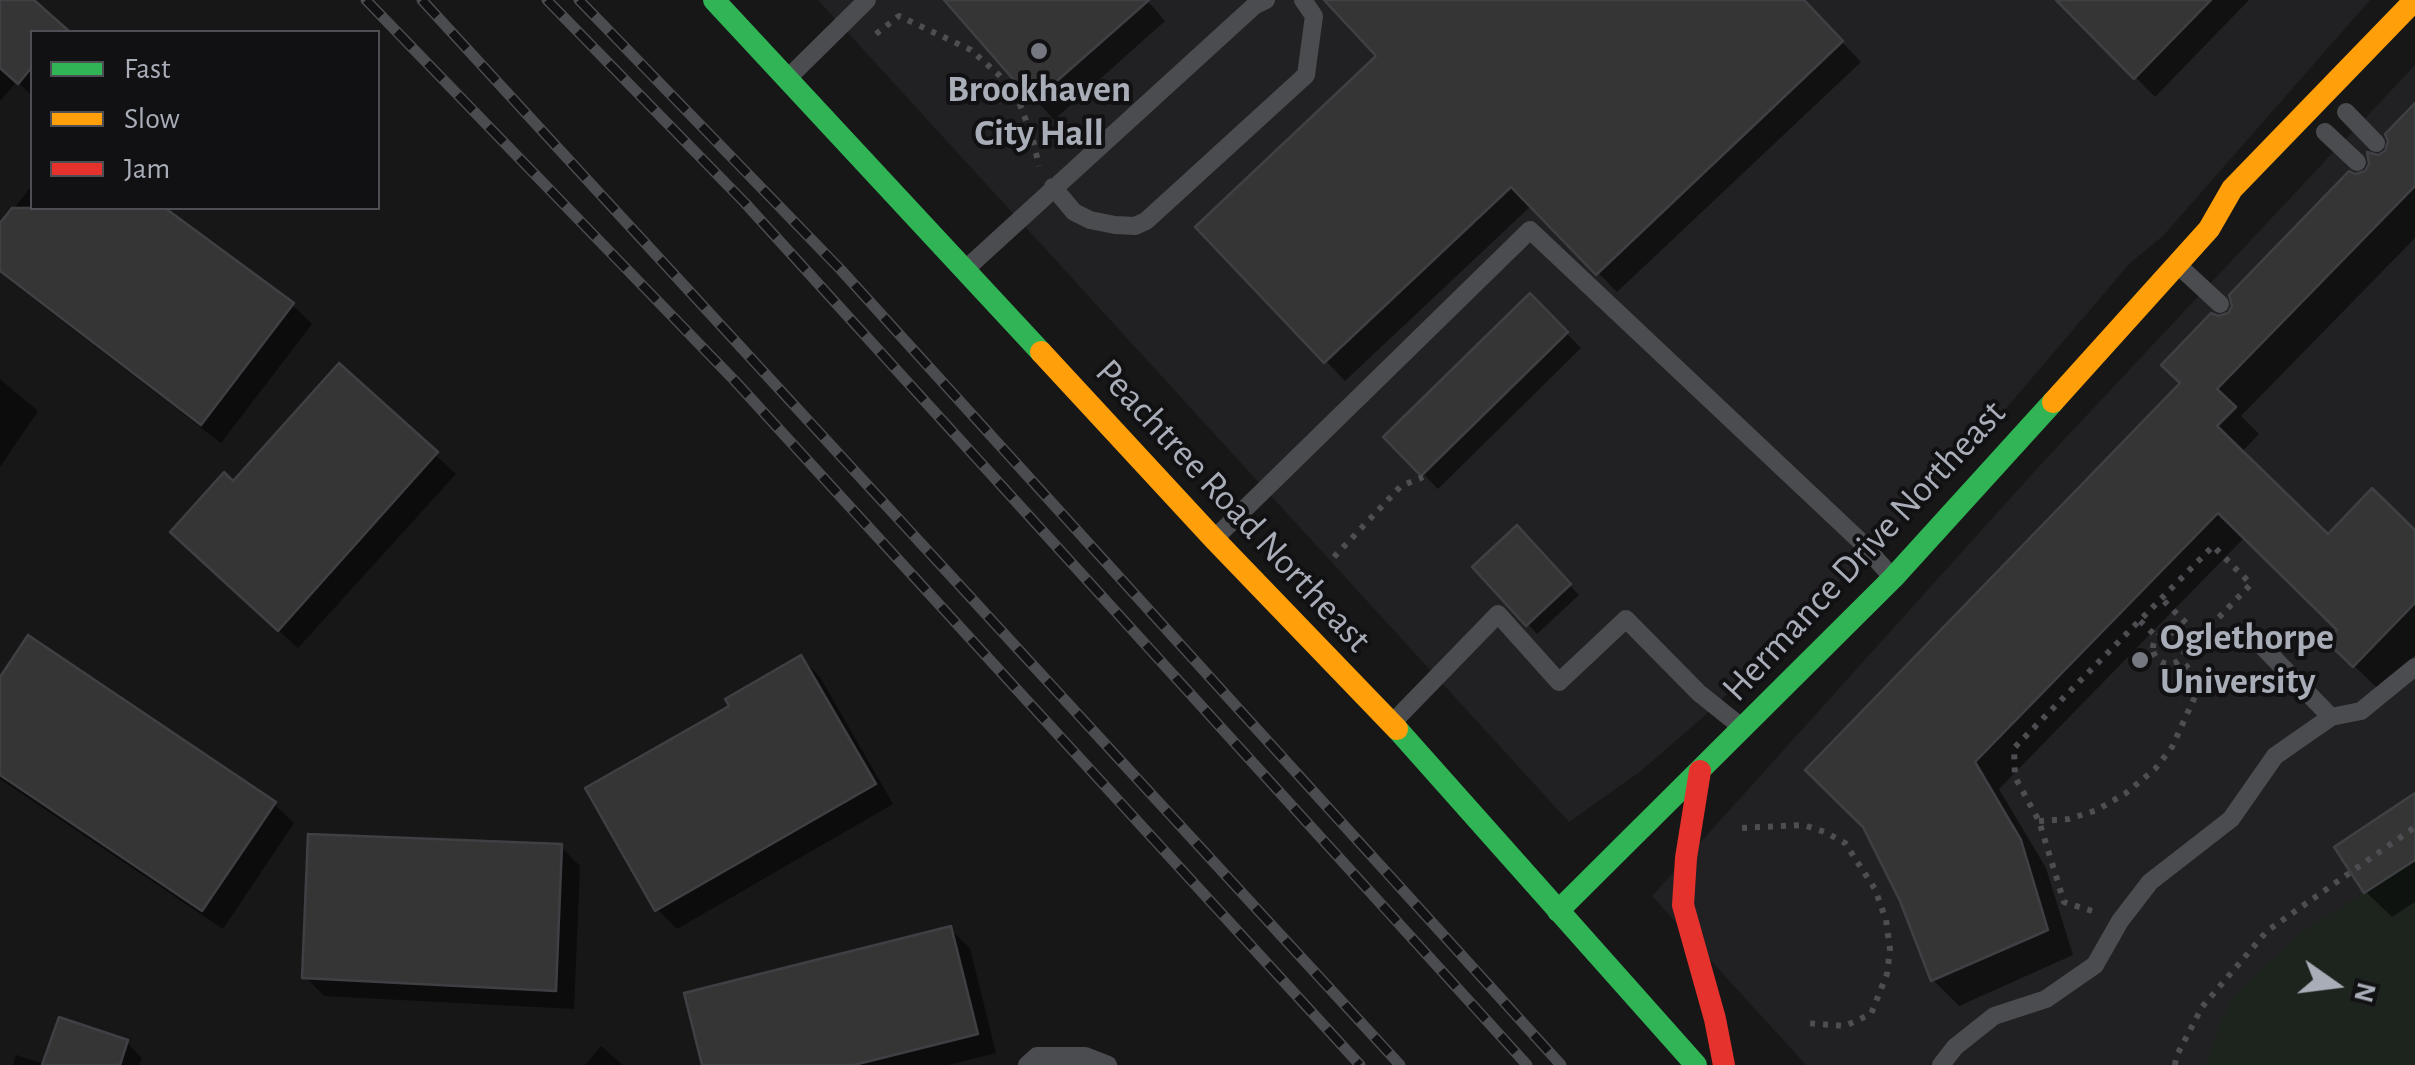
<!DOCTYPE html>
<style>
body{margin:0}
#map{position:relative;width:2415px;height:1065px;overflow:hidden;background:#171717;font-family:"Alegreya Sans",sans-serif}
canvas{display:block}
.legend{position:absolute;left:30px;top:30px;width:350px;height:180px;box-sizing:border-box;background:#111113;border:2px solid #4d4f55;margin:0;padding:12px 18px;list-style:none;font-size:30px;color:#a8adb8}
.legend li{display:flex;align-items:center;gap:20px;height:50px}
.legend b{width:50px;border:2px solid #4d4f55}
.north{position:absolute;left:2285px;top:935px;width:100px;height:100px;-webkit-text-stroke:8px #111113;paint-order:stroke;rotate:104deg;font-size:28px;font-weight:700;line-height:40px;text-align:center;color:#a8adb8}
.north::after{content:'';display:block;margin:auto;width:35px;height:45px;background:#a8adb8;clip-path:polygon(50% 0,100% 100%,50% 72%,0 100%)}
</style>
<div id="map">
<canvas width="2415" height="1065"></canvas>
<ul class="legend">
<li><b style="height:12px;background:#30b455"></b>Fast</li>
<li><b style="height:12px;background:#ff9f0a"></b>Slow</li>
<li><b style="height:12px;background:#e5322d"></b>Jam</li>
</ul>
<div class="north">N</div>
</div>
<script>
const ctx = document.querySelector('canvas').getContext('2d');
ctx.lineJoin = 'round';
function fillPath(path, color) { ctx.fillStyle = color; ctx.fill(path, 'evenodd'); }
const shape = rows => new Path2D(rows.map(r => 'M' + r).join(''));
function stroke(path, color, width, dash) { ctx.strokeStyle = color; ctx.lineWidth = width; ctx.lineCap = dash ? 'butt' : 'round'; ctx.setLineDash(dash || []); ctx.stroke(path); }
function drawText(font, color, halo, rows, align = 'center') {
  ctx.font = font + ' "Alegreya Sans",sans-serif'; ctx.lineWidth = 8; ctx.setLineDash([]); ctx.textBaseline = 'middle'; ctx.strokeStyle = halo; ctx.fillStyle = color; for (const [text, x, y, turn = 0] of rows) {
    ctx.save(); ctx.translate(x, y); ctx.rotate((+turn || 0) * Math.PI / 180); ctx.textAlign = isNaN(turn) ? turn : align; if (halo) ctx.strokeText(text, 0, 0); ctx.fillText(text, 0, 0); ctx.restore();
  }
}
const built = shape([
 [818,0,2370,0,2163,236,2130,263,1969,452,1710,711,1641,771,1569,822],
 [2415,65,2415,1065,1806,1065,1652,896,2043,462]
]);
const green = shape([
 [2415,860,2415,1065,2206,1065,2230,999,2302,932]
]);
const shadow = shape([
 [0,0,30,0,66,32,32,32,32,96,17,81,0,101],
 [947,0,1147,0,1165,21,1054,120],
 [1327,0,1802,0,1861,62,1617,292,1532,205,1345,381,1199,227,1379,56],
 [2060,0,2249,0,2155,97],
 [2415,107,2415,238,2241,416,2259,434,2241,453,2328,538,2415,534,2415,655,2380,691,2329,641,2340,630,2245,537,1999,789,2046,868,2073,955,1959,1006,1933,980,1903,900,1865,826,2183,384,2218,319,2230,315,2355,177,2367,173,2378,158,2387,153],
 [32,185,32,208,163,208,292,305,312,324,221,443,0,273,0,227],
 [1530,296,1581,348,1438,489,1387,437],
 [339,366,456,474,298,648,192,552,233,484],
 [0,379,38,411,0,467],
 [1517,529,1579,595,1537,634,1475,567],
 [801,658,820,677,893,804,677,929,657,909,732,707],
 [0,682,274,804,294,823,223,929,0,779],
 [2415,796,2415,902,2392,917,2366,892,2337,848],
 [561,847,580,866,574,1009,324,996,305,976],
 [950,929,970,948,996,1053,948,1065,705,1065],
 [126,1042,142,1058,139,1065,13,1065,16,1055,45,1064],
 [601,1046,623,1065,585,1065]
]);
const building = shape([
 [0,0,34,0,70,32,32,32,32,67,18,84,0,68,0,0],
 [944,0,1149,0,1033,102,944,0],
 [1324,0,1804,0,1843,41,1596,275,1511,187,1324,363,1195,227,1376,56,1324,0],
 [2056,0,2211,0,2134,79,2056,0],
 [2415,103,2415,186,2217,389,2236,407,2217,426,2328,534,2372,488,2415,530,2415,603,2353,667,2326,641,2337,630,2218,513,1975,762,2021,840,2048,930,1931,981,1900,901,1863,827,1805,770,2180,383,2161,365,2211,313,2218,316,2228,313,2232,306,2229,295,2349,171,2355,174,2365,171,2369,164,2367,152,2378,155,2385,151,2388,141,2385,134,2415,103],
 [12,208,165,208,294,303,201,425,0,271,0,223,12,208],
 [1530,293,1568,332,1421,476,1383,437,1530,293],
 [339,363,438,452,278,631,170,532,224,472,233,481,339,363],
 [1517,525,1571,584,1526,626,1472,567,1517,525],
 [28,635,276,802,202,911,0,775,0,677,28,635],
 [801,655,876,784,655,911,585,788,729,706,725,699,801,655],
 [2415,793,2415,860,2364,893,2334,847,2415,793],
 [308,834,562,844,556,991,302,978,308,834],
 [951,926,978,1034,854,1065,702,1065,684,993,951,926],
 [59,1017,128,1040,120,1065,42,1065,59,1017]
]);
const path = shape([
 [876,34,899,16,971,50,1000,76,1017,97,1032,136,1039,166],
 [1334,557,1401,486,1423,477],
 [2140,621,2157,637],
 '2153 648a16 16 0 1 1 32 0a16 16 0 1 1-32 0Z',
 [2039,821,2069,819,2097,810,2126,793,2155,769,2172,747,2198,690,2199,680,2181,660],
 [1742,828,1803,825,1825,832,1845,843,1875,889,1886,920,1890,949,1887,974,1871,1014,1845,1026,1805,1023],
 [2092,911,2064,902,2039,821,2015,777,2014,748,2213,546,2251,584,2200,637,2162,599],
 [2175,1065,2176,1057,2202,1007,2267,931,2415,827]
]);
const lane = shape([
 [792,74,867,0],
 [2346,112,2376,143],
 [2325,132,2357,162],
 [1053,187,1074,212,1090,220,1115,225,1135,226,1146,221,1306,75,1314,16,1303,0],
 [969,266,1254,6,1266,0],
 [2180,267,2220,304],
 [1218,535,1530,230,1860,541,1892,577],
 [2331,717,2361,711,2415,667],
 [1397,718,1498,614,1559,682,1626,619,1699,693,1739,725],
 [1027,1065,1037,1056,1085,1056,1108,1065],
 [1941,1065,1955,1047,1994,1016,2046,999,2095,965,2120,921,2150,882,2231,819,2275,756,2331,717,2262,646]
]);
const fast = shape([
 [714,0,1041,352],
 [1397,729,1696,1065],
 [1558,911,1893,578,2053,402]
]);
const slow = shape([
 [1041,352,1214,539,1397,729],
 [2053,402,2209,229,2232,189,2415,0]
]);
const jam = shape([
 [1700,771,1686,858,1683,905,1715,1019,1724,1065]
]);
const rail = shape([
 [366,0,734,380,1360,1065],
 [422,0,1400,1065],
 [547,0,745,203,1527,1065],
 [579,0,841,270,1561,1065]
]);
const markers = [
 [1039,51,10,"#757880"],
 [2140,660,10,"#757880"]
];
const poiNames = [
 ["Brookhaven",1039,90],
 ["City Hall",1039,134],
 ["Oglethorpe",2160,638,"left"],
 ["University",2160,682,"left"]
];
const streetNames = [
 ["Peachtree Road Northeast",1233,506,47],
 ["Hermance Drive Northeast",1864,551,-47]
];
fillPath(built, '#212123');
fillPath(green, '#1d241e');
fillPath(shadow, '#0007');
fillPath(building, '#353536');
stroke(building, '#3f4043', 2.5);
stroke(path, '#4d4e52', 6, [5, 8]);
stroke(lane, '#4b4c50', 18);
stroke(fast, '#30b455', 22);
stroke(slow, '#ff9f0a', 22);
stroke(jam, '#e5322d', 22);
stroke(rail, '#4b4c4f', 11);
stroke(rail, '#111113', 8, [22]);
for (const [x, y, r, color] of markers) { const dot = new Path2D(); dot.arc(x, y, r, 0, 2 * Math.PI); ctx.fillStyle = color; ctx.fill(dot); stroke(dot, '#111113', 4); }
drawText('bold 38px', '#a8adb8', '#111113', poiNames);
drawText('38px', '#a8adb8', '#111113', streetNames);
</script>
